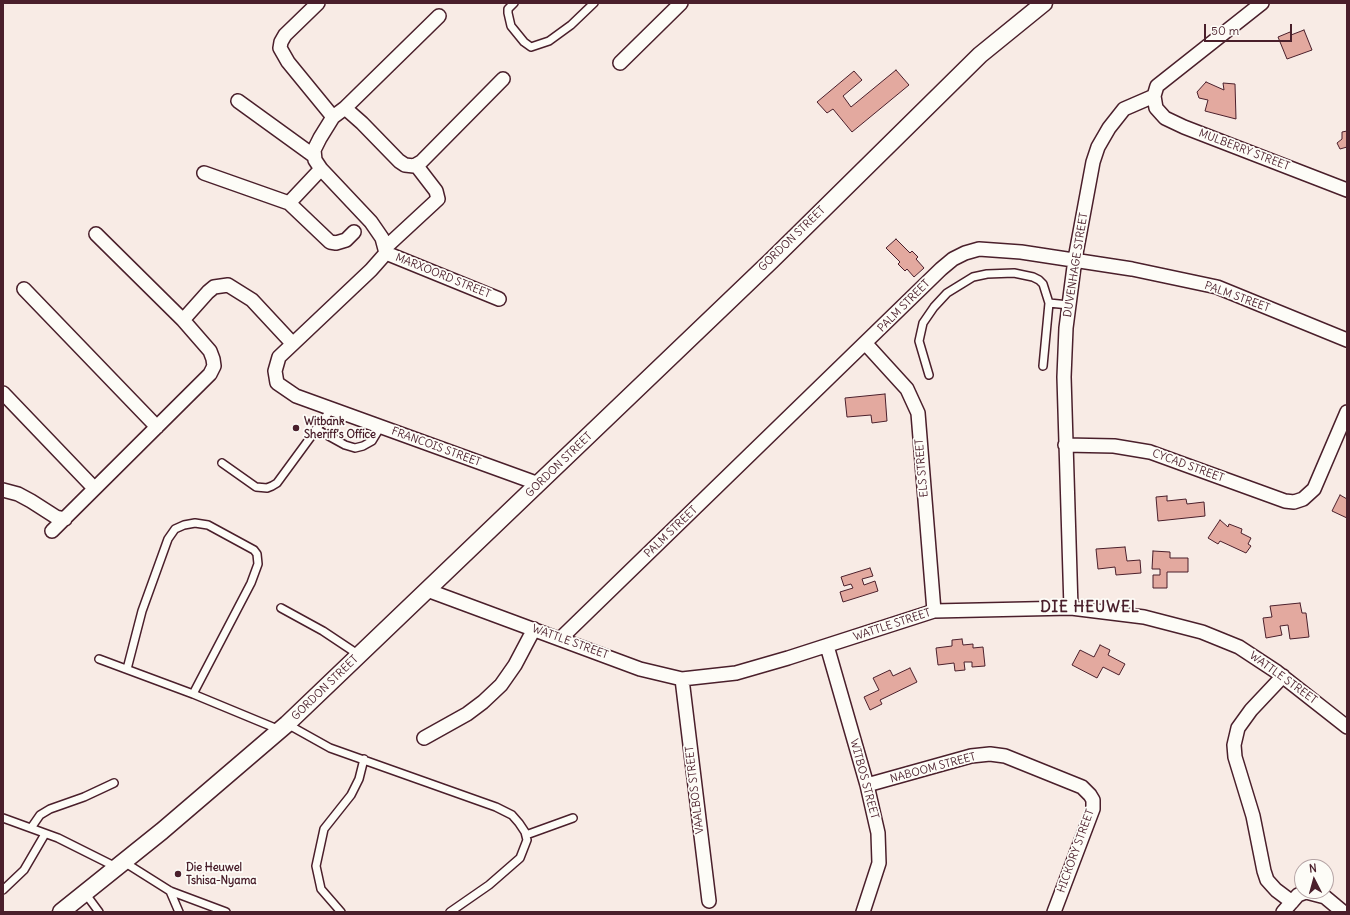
<!DOCTYPE html>
<meta charset="utf-8">
<style>
body{margin:0}
#map{position:relative;width:1350px;height:915px;overflow:hidden;background:#f8ebe5;font-family:Delius,sans-serif}
canvas{display:block}
.frame{position:absolute;inset:0;border:4px solid #4a1f2b;pointer-events:none}
.north{position:absolute;left:1294px;top:859px;width:40px;height:40px;box-sizing:border-box;background:#fdfcf7;border:1px solid #b5a4a5;border-radius:50%;rotate:354deg;font-size:11px;font-weight:700;line-height:16px;text-align:center;color:#4a1f2b}
.north::after{content:'';display:block;margin:auto;width:14px;height:18px;background:#4a1f2b;clip-path:polygon(50% 0,100% 100%,50% 72%,0 100%)}
.scale{position:absolute;left:1204px;top:24px;width:88px;height:18px;box-sizing:border-box;border:2px solid #4a1f2b;border-top:0;padding-left:5px;font-size:12px;line-height:14px;white-space:nowrap;color:#4a1f2b;-webkit-text-stroke:3px #fdfcf7;paint-order:stroke}
</style>
<div id="map">
<canvas width="1350" height="915"></canvas>
<div class="frame"></div>
<div class="north">N</div>
<div class="scale">50 m</div>
</div>
<script>
const ctx = document.querySelector('canvas').getContext('2d');
ctx.lineJoin = 'round';
function fillPath(path, color) { ctx.fillStyle = color; ctx.fill(path, 'evenodd'); }
const shape = rows => new Path2D(rows.map(r => 'M' + r).join(''));
function stroke(path, color, width, dash) { ctx.strokeStyle = color; ctx.lineWidth = width; ctx.lineCap = dash ? 'butt' : 'round'; ctx.setLineDash(dash || []); ctx.stroke(path); }
function drawText(font, color, halo, rows, align = 'center') {
  ctx.font = font + ' Delius,sans-serif'; ctx.lineWidth = 3.5; ctx.setLineDash([]); ctx.textBaseline = 'middle'; ctx.strokeStyle = halo; ctx.fillStyle = color; for (const [text, x, y, turn = 0] of rows) {
    ctx.save(); ctx.translate(x, y); ctx.rotate((+turn || 0) * Math.PI / 180); ctx.textAlign = isNaN(turn) ? turn : align; if (halo) ctx.strokeText(text, 0, 0); ctx.fillText(text, 0, 0); ctx.restore();
  }
}
const building = shape([
 [1304,30,1312,50,1287,59,1278,37,1290,32,1291,35,1304,30],
 [896,70,909,85,852,132,833,109,827,113,817,102,854,71,862,80,843,96,851,107,896,70],
 [1206,82,1224,90,1223,83,1235,84,1236,119,1205,111,1208,100,1199,98,1197,92,1206,82],
 [1347,131,1347,147,1340,149,1337,143,1342,139,1342,132,1347,131],
 [896,239,910,253,912,251,918,257,916,259,924,268,914,277,907,269,905,271,898,264,900,262,886,248,896,239],
 [885,394,887,421,872,423,871,415,847,417,845,398,885,394],
 [1340,495,1347,499,1347,518,1332,511,1340,495],
 [1167,496,1167,501,1186,499,1187,504,1204,502,1205,516,1158,521,1156,497,1167,496],
 [1220,520,1228,527,1229,524,1242,529,1241,533,1251,538,1248,544,1251,546,1246,553,1220,541,1218,544,1208,538,1220,520],
 [1125,547,1127,561,1140,560,1141,573,1116,575,1115,567,1098,569,1096,549,1125,547],
 [1153,551,1170,552,1170,558,1188,558,1188,572,1167,572,1167,588,1153,588,1153,575,1160,575,1160,569,1152,569,1153,551],
 [870,568,873,576,862,579,864,585,875,581,878,591,843,602,840,592,853,588,851,584,844,586,841,577,870,568],
 [1300,603,1302,613,1306,613,1309,637,1290,639,1288,625,1280,626,1282,635,1266,638,1263,618,1272,617,1270,606,1300,603],
 [962,639,963,645,973,644,973,648,983,647,985,666,972,667,972,662,964,662,965,670,955,671,954,663,938,665,936,648,952,646,952,640,962,639],
 [1100,645,1110,650,1108,655,1125,664,1119,675,1103,667,1097,678,1072,665,1080,650,1094,657,1100,645],
 [910,668,917,682,880,700,882,704,870,710,864,697,879,690,873,678,890,670,893,676,910,668]
]);
const service = shape([
 [514,3,508,9,508,13,511,26,524,42,531,47,549,41,571,25,594,3],
 [1043,366,1049,303],
 [929,375,919,341,923,323,934,307,947,293,973,277,987,274,1014,273,1033,277,1039,280,1043,284,1049,303,1069,305],
 [316,429,345,445,355,448,363,446,372,441,381,426],
 [222,463,256,487,267,488,272,486,277,483,332,408],
 [281,608,323,631,359,655],
 [99,659,193,694,280,730],
 [127,669,142,611,168,539,175,529,184,525,195,523,208,525,254,550,257,554,258,564,251,583,193,694],
 [287,724,330,748,496,807,512,815,519,823,525,832,527,840,520,858,489,885,450,912],
 [3,818,58,838,116,867],
 [31,828,40,815,50,809,84,797,114,783],
 [526,835,573,818],
 [124,862,170,891,226,912],
 [3,890,24,870,45,834],
 [170,891,179,912],
 [85,893,99,912],
 [341,912,321,889,316,866,324,829,351,795,359,779,364,759]
]);
const minor = shape([
 [318,3,285,35,281,42,280,48,288,62,333,117],
 [1262,3,1157,86,1154,96,1156,108,1165,118,1184,127,1347,190],
 [620,63,681,3],
 [238,101,314,156],
 [345,108,362,123,399,161,405,165,414,166,421,162,503,79],
 [204,173,289,203,321,169],
 [289,203,330,242,336,243,346,240,354,232],
 [385,248,438,199,436,191,416,165],
 [386,253,371,270,279,357,275,371,277,383,296,396,539,484],
 [386,253,382,238,371,222,321,169,315,160,314,150,320,138,333,117,345,108,439,16],
 [386,253,499,299],
 [24,289,157,427],
 [183,320,208,292,214,287,228,285,252,300,292,343],
 [866,344,907,389,918,413,934,611],
 [3,393,94,488],
 [1065,445,1114,446,1150,452,1285,501,1294,502,1303,499,1314,489,1347,412],
 [3,490,18,494,31,501,56,517,65,519],
 [52,531,210,374,214,366,213,359,210,351,183,320,96,234],
 [427,590,640,669,682,679,736,673,788,658,934,611,1071,608,1144,617,1202,632,1239,647,1277,672,1347,727],
 [1071,608,1064,377,1066,328,1075,259,1093,162,1098,147,1109,128,1124,109,1154,96],
 [560,639,941,269,953,259,965,253,979,249,1021,252,1132,269,1217,287,1347,340],
 [827,646,867,785,878,833,879,863,863,912],
 [1283,676,1251,710,1238,728,1234,745,1235,757,1253,816,1264,871,1267,880,1276,890,1292,902],
 [682,679,709,901],
 [424,738,467,714,483,702,501,685,515,665,534,629],
 [867,785,971,756,990,754,1005,756,1082,787,1090,795,1093,800,1093,809,1054,912],
 [1283,912,1298,895,1306,892,1325,897,1343,912]
]);
const tertiary = shape([
 [61,912,162,831,287,724,772,260,980,55,1044,3]
]);
const markers = [
 [296,428,4,"#4a1f2b"],
 [178,874,4,"#4a1f2b"]
];
const streetNames = [
 ["MULBERRY STREET",1244,150,21],
 ["GORDON STREET",792,239,-44],
 ["DUVENHAGE STREET",1076,265,-81],
 ["MARXOORD STREET",443,276,22],
 ["PALM STREET",1237,297,20],
 ["PALM STREET",904,306,-45],
 ["FRANCOIS STREET",436,447,20],
 ["GORDON STREET",559,465,-44],
 ["CYCAD STREET",1188,466,20],
 ["ELS STREET",922,468,-95],
 ["PALM STREET",671,532,-44],
 ["WATTLE STREET",892,625,-18],
 ["WATTLE STREET",570,642,20],
 ["WATTLE STREET",1283,678,36],
 ["GORDON STREET",325,688,-44],
 ["NABOOM STREET",933,768,-15],
 ["WITBOS STREET",864,779,75],
 ["VAALBOS STREET",695,790,-97],
 ["HICKORY STREET",1076,851,-70]
];
const poiNames = [
 ["Witbank",304,422],
 ["Sheriff’s Office",304,435],
 ["Die Heuwel",186,868],
 ["Tshisa-Nyama",186,881]
];
const districtNames = [
 ["DIE HEUWEL",1090,608]
];
fillPath(building, '#e3a99f');
stroke(building, '#4a1f2b', 1);
stroke(service, '#4a1f2b', 10);
stroke(minor, '#4a1f2b', 16);
stroke(tertiary, '#4a1f2b', 19);
stroke(service, '#fdfcf7', 7);
stroke(minor, '#fdfcf7', 13);
stroke(tertiary, '#fdfcf7', 16);
for (const [x, y, r, color] of markers) { const dot = new Path2D(); dot.arc(x, y, r, 0, 2 * Math.PI); ctx.fillStyle = color; ctx.fill(dot); stroke(dot, '#fdfcf7', 1.5); }
drawText('11px', '#4a1f2b', '#fdfcf7', streetNames);
drawText('bold 11px', '#4a1f2b', '#fdfcf7', poiNames, 'left');
ctx.letterSpacing = '1px';
drawText('bold 15px', '#4a1f2b', '#fdfcf7', districtNames);
ctx.letterSpacing = '0px';
</script>
